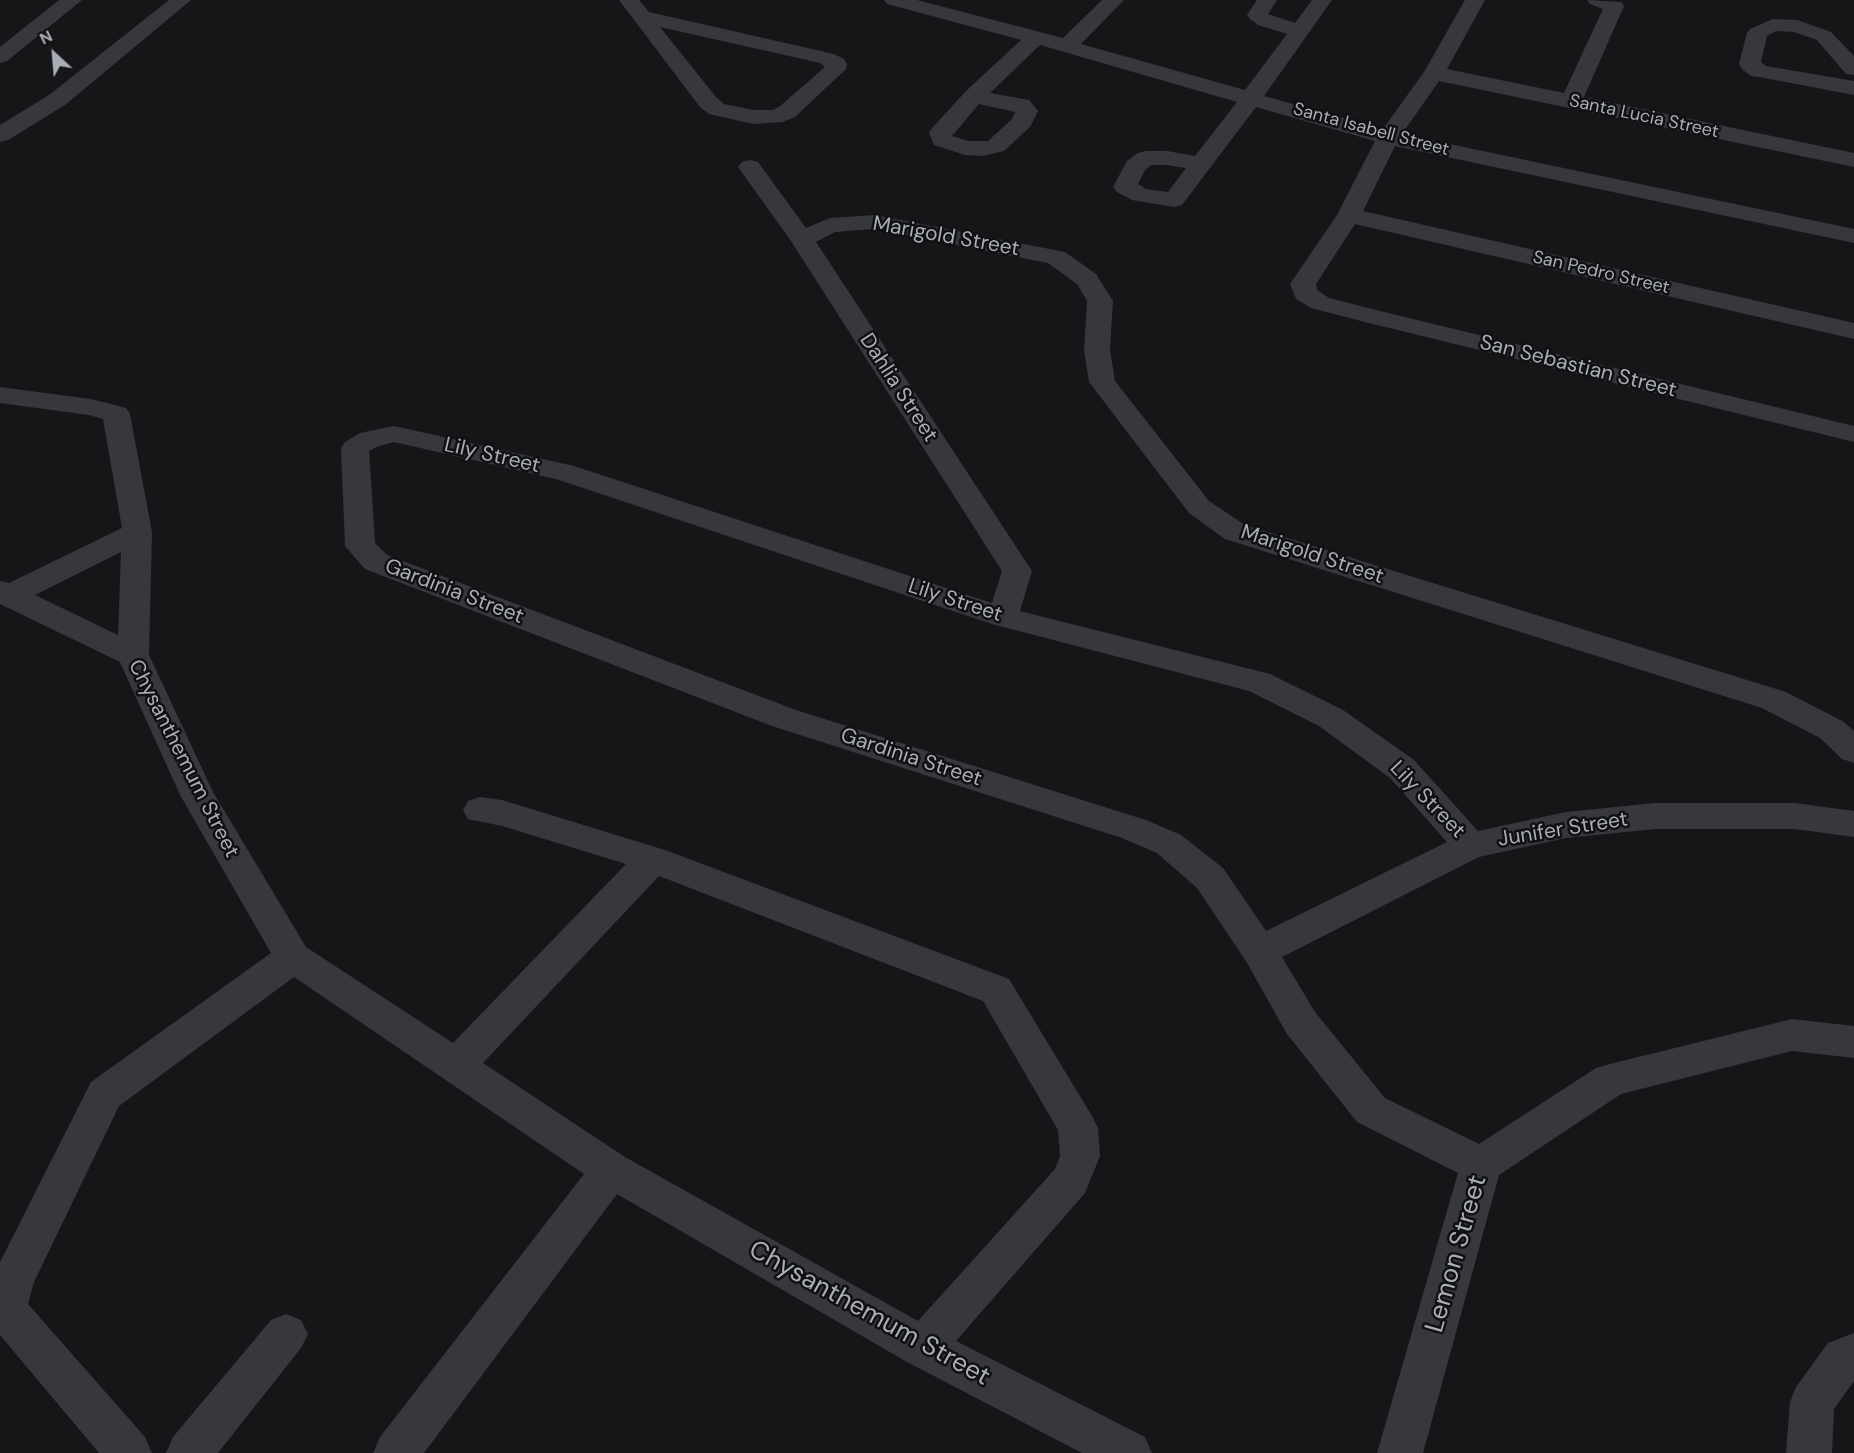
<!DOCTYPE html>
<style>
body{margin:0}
#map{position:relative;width:1854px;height:1453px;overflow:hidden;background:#161618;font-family:"DM Sans",sans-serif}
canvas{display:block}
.north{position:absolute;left:24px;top:24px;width:60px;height:60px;-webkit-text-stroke:4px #111113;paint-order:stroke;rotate:334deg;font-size:16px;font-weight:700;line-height:24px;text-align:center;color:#a8adb8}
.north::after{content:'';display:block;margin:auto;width:21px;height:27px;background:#a8adb8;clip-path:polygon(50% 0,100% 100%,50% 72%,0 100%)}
</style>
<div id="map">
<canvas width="1854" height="1453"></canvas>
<div class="north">N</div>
</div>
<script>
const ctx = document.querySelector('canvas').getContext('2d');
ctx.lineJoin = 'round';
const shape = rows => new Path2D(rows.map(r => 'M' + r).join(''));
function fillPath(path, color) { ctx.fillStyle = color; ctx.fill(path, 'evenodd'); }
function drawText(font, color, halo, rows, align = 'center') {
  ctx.font = font + ' "DM Sans",sans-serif'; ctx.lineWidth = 5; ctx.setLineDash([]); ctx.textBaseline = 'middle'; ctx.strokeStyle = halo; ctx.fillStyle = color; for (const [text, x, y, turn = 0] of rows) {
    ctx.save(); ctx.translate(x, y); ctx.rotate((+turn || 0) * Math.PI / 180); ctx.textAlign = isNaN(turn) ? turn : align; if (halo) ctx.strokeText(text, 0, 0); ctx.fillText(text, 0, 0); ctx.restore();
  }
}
const minor = shape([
 [59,0,82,0,7,61,0,63,0,47,59,0],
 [169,0,191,0,65,105,8,140,0,142,0,125,49,95,169,0],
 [619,0,639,0,649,12,834,54,844,59,847,64,846,69,795,117,783,122,753,124,709,114,700,107,619,0],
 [660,27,820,63,825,67,779,107,772,110,753,110,724,104,716,97,660,27],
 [884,0,917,0,1063,38,1102,0,1124,0,1081,44,1245,90,1287,34,1258,25,1250,19,1247,15,1257,0,1277,0,1268,14,1295,23,1312,0,1332,0,1264,96,1383,129,1424,72,1465,0,1485,0,1447,69,1564,93,1603,9,1590,4,1587,0,1621,2,1624,6,1584,97,1854,153,1854,167,1439,81,1402,134,1854,229,1854,243,1395,146,1363,211,1854,323,1854,339,1355,224,1316,284,1317,290,1329,298,1380,311,1854,426,1854,442,1365,322,1311,308,1296,299,1290,284,1337,215,1375,141,1256,107,1182,205,1174,207,1132,200,1117,192,1113,187,1127,161,1138,153,1146,151,1167,151,1195,156,1237,102,1040,45,990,93,1029,100,1038,111,1030,127,1004,151,983,156,965,155,934,145,929,133,932,128,966,91,1021,40,887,4,884,0],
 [979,104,1015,112,1012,119,988,141,968,141,952,136,979,104],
 [1151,165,1167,165,1186,168,1168,192,1146,189,1138,184,1145,170,1151,165],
 [1773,19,1797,20,1831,32,1854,56,1854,75,1846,74,1817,40,1794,32,1776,31,1767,36,1761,62,1766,66,1854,81,1854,95,1759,77,1751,76,1742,69,1739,64,1747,33,1750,29,1773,19],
 [750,160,758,162,806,228,830,218,875,215,1065,252,1096,274,1113,301,1110,350,1115,381,1209,501,1245,525,1786,692,1844,722,1854,731,1854,763,1842,759,1820,738,1762,708,1225,539,1189,513,1089,382,1084,350,1087,301,1077,284,1048,263,875,229,835,232,816,242,1032,571,1020,611,1270,674,1343,710,1414,760,1478,831,1566,812,1655,803,1795,803,1854,811,1854,837,1795,829,1655,829,1566,838,1479,857,1282,957,1315,1012,1385,1098,1479,1144,1596,1068,1610,1064,1792,1019,1854,1026,1854,1058,1792,1051,1621,1094,1499,1175,1423,1453,1377,1453,1458,1173,1357,1122,1287,1034,1246,961,1197,888,1157,853,1122,838,772,726,365,569,345,546,341,448,345,442,360,433,394,426,574,466,992,603,1002,571,791,241,738,167,742,162,750,160],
 [394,442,556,479,992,624,1249,691,1319,726,1390,778,1447,842,1266,931,1223,868,1181,835,1146,820,796,710,387,555,375,543,369,451,379,446,394,442],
 [0,387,91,399,126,408,130,414,152,532,149,655,213,792,306,947,453,1043,626,864,502,826,468,819,463,810,468,801,480,797,502,800,665,850,1009,979,1092,1116,1098,1128,1100,1156,1085,1193,956,1341,1145,1437,1152,1453,1082,1453,907,1362,617,1194,424,1453,373,1453,380,1437,584,1174,294,977,119,1106,34,1282,28,1304,145,1437,152,1453,99,1453,0,1335,0,1262,91,1082,271,953,180,795,120,662,0,604,0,581,9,583,122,528,103,419,89,415,0,403,0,387],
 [121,552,118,635,35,595,121,552],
 [659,876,983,1001,1058,1130,1060,1156,1055,1169,918,1321,625,1157,483,1063,659,876],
 [286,1314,301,1320,308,1334,301,1348,218,1453,166,1453,173,1437,271,1320,286,1314],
 [1854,1333,1854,1381,1834,1409,1832,1453,1786,1453,1790,1402,1796,1387,1828,1343,1854,1333]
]);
const farStreetnames = [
 ["Santa Lucia Street",1644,117,12],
 ["Santa Isabell Street",1371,130,15],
 ["San Pedro Street",1601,273,13]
];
const streetNames = [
 ["Marigold Street",946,237,10],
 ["San Sebastian Street",1578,367,14],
 ["Dahlia Street",898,388,57],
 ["Lily Street",492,456,13],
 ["Marigold Street",1312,555,18],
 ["Gardinia Street",454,592,21],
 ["Lily Street",955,601,18],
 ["Gardinia Street",911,758,18],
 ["Chysanthemum Street",183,759,63],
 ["Lily Street",1427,800,46],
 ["Junifer Street",1563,830,-9]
];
const nearStreetnames = [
 ["Lemon Street",1457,1254,-74],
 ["Chysanthemum Street",869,1314,29]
];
fillPath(minor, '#37383d');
drawText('18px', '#a8adb8', '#111113', farStreetnames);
drawText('21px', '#a8adb8', '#111113', streetNames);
drawText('26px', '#a8adb8', '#111113', nearStreetnames);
</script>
